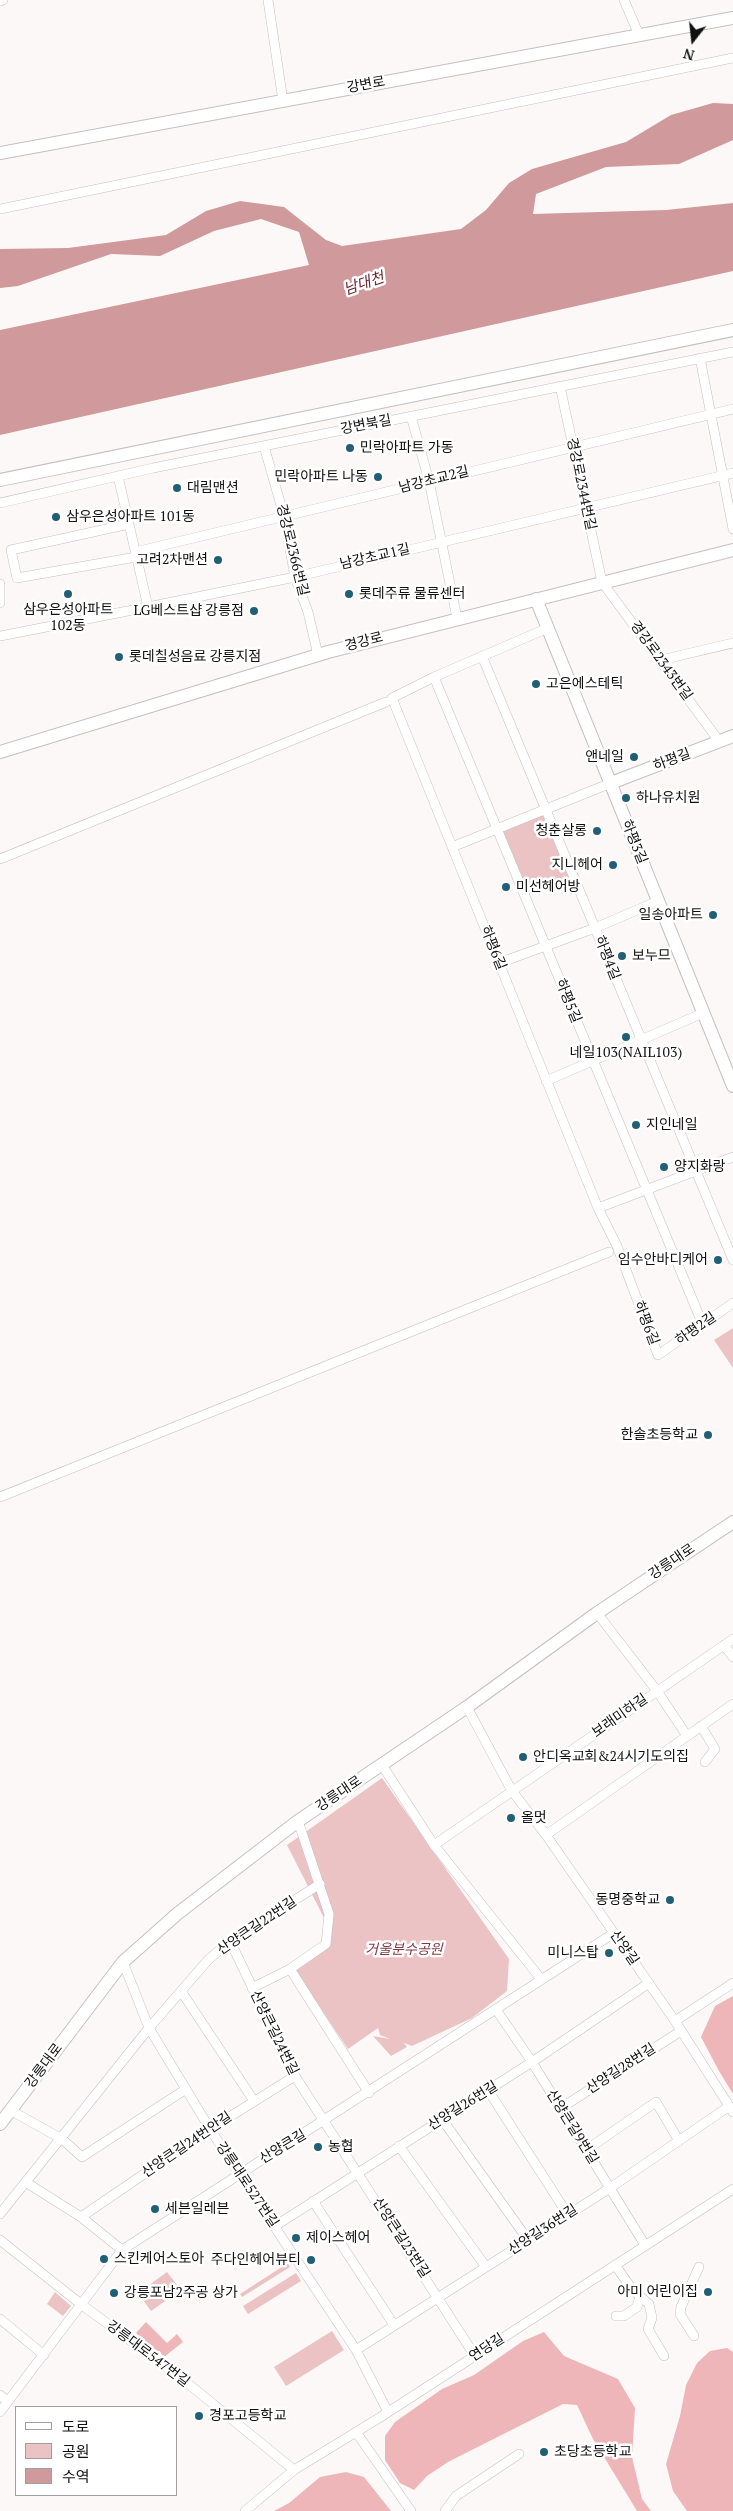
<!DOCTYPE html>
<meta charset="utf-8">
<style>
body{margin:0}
#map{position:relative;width:733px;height:2511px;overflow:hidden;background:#fdf8f8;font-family:"PT Serif","Noto Sans KR",serif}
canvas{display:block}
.legend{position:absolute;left:15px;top:2406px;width:162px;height:90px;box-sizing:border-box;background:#fff;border:1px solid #a09f9f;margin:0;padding:6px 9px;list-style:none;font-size:15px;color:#111010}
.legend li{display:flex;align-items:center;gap:10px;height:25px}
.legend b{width:25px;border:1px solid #a09f9f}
.north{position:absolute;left:668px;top:15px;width:50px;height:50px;-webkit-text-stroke:4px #fff;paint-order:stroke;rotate:196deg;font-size:14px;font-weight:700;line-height:20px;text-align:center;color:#111010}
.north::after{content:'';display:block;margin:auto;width:18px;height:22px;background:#111010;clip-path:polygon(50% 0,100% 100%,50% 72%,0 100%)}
</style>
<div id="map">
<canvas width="733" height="2511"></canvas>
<ul class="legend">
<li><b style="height:6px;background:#fff"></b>도로</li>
<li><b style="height:14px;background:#ecc3c4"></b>공원</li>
<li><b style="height:14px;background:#d0999b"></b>수역</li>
</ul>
<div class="north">N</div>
</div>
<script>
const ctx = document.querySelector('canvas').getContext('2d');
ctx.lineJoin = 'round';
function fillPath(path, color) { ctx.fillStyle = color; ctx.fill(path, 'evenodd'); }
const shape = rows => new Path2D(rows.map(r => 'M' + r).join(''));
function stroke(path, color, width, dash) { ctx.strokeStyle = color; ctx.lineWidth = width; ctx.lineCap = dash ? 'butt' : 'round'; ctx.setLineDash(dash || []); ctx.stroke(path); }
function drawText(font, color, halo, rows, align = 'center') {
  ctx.font = font + ' "PT Serif","Noto Sans KR",serif'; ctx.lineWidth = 5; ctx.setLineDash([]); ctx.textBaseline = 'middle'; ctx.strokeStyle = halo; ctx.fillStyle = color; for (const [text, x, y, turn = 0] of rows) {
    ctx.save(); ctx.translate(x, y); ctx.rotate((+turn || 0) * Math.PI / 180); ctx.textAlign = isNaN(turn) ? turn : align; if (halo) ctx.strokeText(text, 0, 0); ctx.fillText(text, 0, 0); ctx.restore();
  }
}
const green = shape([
 [544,814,570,879,528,895,502,832],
 [733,1328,733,1368,714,1340],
 [382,1778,509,1959,507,1991,472,2018,412,2046,404,2043,407,2047,391,2056,373,2036,390,2039,380,2035,378,2028,348,2049,293,1968,322,1943,324,1918,287,1845],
 [288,2263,290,2267,242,2297,240,2294],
 [167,2272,181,2290,151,2311,138,2293],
 [296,2273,301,2281,248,2314,243,2306],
 [55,2292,71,2306,63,2316,47,2304],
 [332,2331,344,2350,286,2386,274,2367]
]);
const forest = shape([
 [733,1996,733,2094,719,2071,701,2037,715,2006],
 [146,2322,167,2343,177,2334,183,2342,164,2357,159,2351,157,2353,136,2333],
 [544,2332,564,2356,618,2379,635,2408,632,2457,642,2499,651,2511,637,2511,593,2439,577,2405,563,2404,448,2462,427,2476,414,2490,400,2483,385,2460,385,2436,395,2422,442,2389,474,2375,523,2341],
 [727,2348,733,2352,733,2511,687,2511,673,2491,666,2464,680,2416,686,2385,697,2363,710,2351],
 [346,2472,364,2477,391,2511,274,2511,289,2503,320,2477]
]);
const water = shape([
 [713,103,733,104,733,140,679,164,606,167,536,194,533,214,666,210,733,203,733,271,0,435,0,330,309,265,299,232,261,219,214,231,160,256,111,254,18,286,0,288,0,249,68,248,166,235,206,211,240,201,284,207,326,240,342,246,461,229,486,210,509,183,532,169,626,142,671,115]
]);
const street = shape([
 [268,0,283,101],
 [624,0,639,35],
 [0,1,3,0],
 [0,209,733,58],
 [700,358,733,529],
 [560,386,602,582,719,741],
 [411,416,429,481,457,618],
 [264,446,284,516,295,577,308,612,318,655],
 [118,476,148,607,295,577,733,473],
 [0,503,153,468,733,352],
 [129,524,11,550,17,578,136,557],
 [135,552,733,409],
 [0,584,0,603],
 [548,628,434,677,392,698,598,1208,617,1246,658,1355,733,1303],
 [0,636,148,607],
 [482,656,733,1260],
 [661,660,733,643],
 [434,677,703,1325],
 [452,847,611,783],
 [0,859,386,702],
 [499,963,595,928,658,901],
 [546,1081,703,1013],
 [598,1208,733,1157],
 [0,1497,609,1252],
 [597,1613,657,1691,687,1736],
 [724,1645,733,1657],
 [467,1707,512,1791,546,1835,675,2021,733,2112],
 [701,1726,715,1749,705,1762],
 [382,1765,434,1845,541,1979],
 [546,1835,733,1704],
 [434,1845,733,1639],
 [230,1941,295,2076,475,2356],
 [123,1962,149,2028,210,2129,356,2350,388,2412],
 [290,1969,369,2093],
 [252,1988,290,1969,326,1944,329,1914,298,1821],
 [181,1991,254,2101],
 [497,2011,532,2062,645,2245],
 [675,2021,733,1983],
 [488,2090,568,2215],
 [561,2108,681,2031],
 [10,2110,62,2139,82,2157,186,2089],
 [442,2119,528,2240],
 [399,2146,486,2267],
 [586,2150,656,2102,679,2141],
 [27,2183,81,2217,122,2250],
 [313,2201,394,2325],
 [0,2214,149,2028,208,1960,230,1941,320,1884],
 [81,2217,210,2129,295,2076],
 [275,2226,532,2062,649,1983],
 [0,2240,82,2305,180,2377,294,2470],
 [615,2265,632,2289,649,2304,652,2318,648,2329,664,2356],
 [616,2316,624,2316,637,2307,640,2296],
 [0,2319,44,2355],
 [694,2336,680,2314,681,2307,699,2267],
 [356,2350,610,2188,728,2107],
 [0,2395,8,2401],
 [0,2412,122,2250,614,1933],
 [356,2432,411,2511],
 [245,2511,294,2470,379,2418,733,2189],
 [445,2511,456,2496,519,2454]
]);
const secondary = shape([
 [0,153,733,18],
 [0,480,733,330],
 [536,599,733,1086],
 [0,752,328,652,733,550],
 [611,783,733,736],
 [0,2124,123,1962,177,1914,298,1821,467,1707,597,1613,733,1522]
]);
const markers = [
 [350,448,5,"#205f75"],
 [378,477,5,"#205f75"],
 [177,488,5,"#205f75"],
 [56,517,5,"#205f75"],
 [218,560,5,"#205f75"],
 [68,594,5,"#205f75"],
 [349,594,5,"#205f75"],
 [254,611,5,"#205f75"],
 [119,657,5,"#205f75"],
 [536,684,5,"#205f75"],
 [634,757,5,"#205f75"],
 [626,798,5,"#205f75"],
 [597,831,5,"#205f75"],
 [613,865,5,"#205f75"],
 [506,887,5,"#205f75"],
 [713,915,5,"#205f75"],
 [622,956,5,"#205f75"],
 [626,1037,5,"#205f75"],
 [636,1125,5,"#205f75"],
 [664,1167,5,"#205f75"],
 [718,1260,5,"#205f75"],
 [708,1435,5,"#205f75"],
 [523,1757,5,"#205f75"],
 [511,1818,5,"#205f75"],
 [670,1900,5,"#205f75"],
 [609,1953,5,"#205f75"],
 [318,2147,5,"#205f75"],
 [155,2209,5,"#205f75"],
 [296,2238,5,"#205f75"],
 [104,2259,5,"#205f75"],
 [311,2260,5,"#205f75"],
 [708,2292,5,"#205f75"],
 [114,2293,5,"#205f75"],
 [199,2416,5,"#205f75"],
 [544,2452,5,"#205f75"]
];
const streetNames = [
 ["강변로",366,85,-10],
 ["강변북길",366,425,-11],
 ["남강초교2길",434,480,-14],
 ["경강로2344번길",581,484,78],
 ["경강로2366번길",292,550,76],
 ["남강초교1길",375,557,-13],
 ["경강로",364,642,-15],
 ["경강로2343번길",661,661,54],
 ["하평길",672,760,-21],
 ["하평3길",634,842,68],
 ["하평6길",493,948,68],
 ["하평4길",607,958,68],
 ["하평5길",568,1001,68],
 ["하평6길",646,1323,69],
 ["하평2길",696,1329,-35],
 ["강릉대로",672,1562,-34],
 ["보래미하길",620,1716,-35],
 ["강릉대로",339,1794,-34],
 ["산양큰길22번길",257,1926,-34],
 ["산양길",624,1948,55],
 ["산양큰길24번길",274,2033,64],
 ["강릉대로",44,2066,-53],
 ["산양길28번길",621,2069,-33],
 ["산양길26번길",463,2106,-32],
 ["산양큰길9번길",572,2127,58],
 ["산양큰길24번안길",187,2145,-34],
 ["산양큰길",283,2147,-31],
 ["강릉대로527번길",247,2185,56],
 ["산양길36번길",543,2230,-33],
 ["산양큰길23번길",401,2238,57],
 ["연당길",487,2348,-33],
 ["강릉대로547번길",148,2354,37]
];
const poiNames = [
 ["민락아파트 가동",360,448],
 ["민락아파트 나동",368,477,"right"],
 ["대림맨션",187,488],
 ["삼우은성아파트 101동",66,517],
 ["고려2차맨션",208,560,"right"],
 ["롯데주류 물류센터",359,594],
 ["삼우은성아파트",68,610,"center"],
 ["102동",68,626,"center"],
 ["LG베스트샵 강릉점",244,611,"right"],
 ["롯데칠성음료 강릉지점",129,657],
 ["고은에스테틱",546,684],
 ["앤네일",624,757,"right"],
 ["하나유치원",636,798],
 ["청춘살롱",587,831,"right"],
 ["지니헤어",603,865,"right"],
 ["미선헤어방",516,887],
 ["일송아파트",703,915,"right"],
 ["보누므",632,956],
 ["네일103(NAIL103)",626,1053,"center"],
 ["지인네일",646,1125],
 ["양지화랑",674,1167],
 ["임수안바디케어",708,1260,"right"],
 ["한솔초등학교",698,1435,"right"],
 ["안디옥교회&24시기도의집",533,1757],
 ["올멋",521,1818],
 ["동명중학교",660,1900,"right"],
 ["미니스탑",599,1953,"right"],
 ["농협",328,2147],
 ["세븐일레븐",165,2209],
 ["제이스헤어",306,2238],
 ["스킨케어스토아",114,2259],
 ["주다인헤어뷰티",301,2260,"right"],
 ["아미 어린이집",698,2292,"right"],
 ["강릉포남2주공 상가",124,2293],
 ["경포고등학교",209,2416],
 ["초당초등학교",554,2452]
];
const parkNames = [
 ["거울분수공원",404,1950]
];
const waterNames = [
 ["남대천",364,284,-19]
];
fillPath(green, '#ecc3c4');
fillPath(forest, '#efb6b9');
fillPath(water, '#d0999b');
stroke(street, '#c4c0c0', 10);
stroke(secondary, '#c4c0c0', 14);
stroke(street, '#fff', 9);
stroke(secondary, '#fff', 12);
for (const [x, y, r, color] of markers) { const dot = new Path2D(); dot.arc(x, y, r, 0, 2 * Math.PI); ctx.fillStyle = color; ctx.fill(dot); stroke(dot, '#fff', 2); }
drawText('14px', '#111010', '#fff', streetNames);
drawText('14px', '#111010', '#fff', poiNames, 'left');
drawText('italic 14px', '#803a41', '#fff', parkNames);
drawText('italic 15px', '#6a262f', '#fff', waterNames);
</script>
